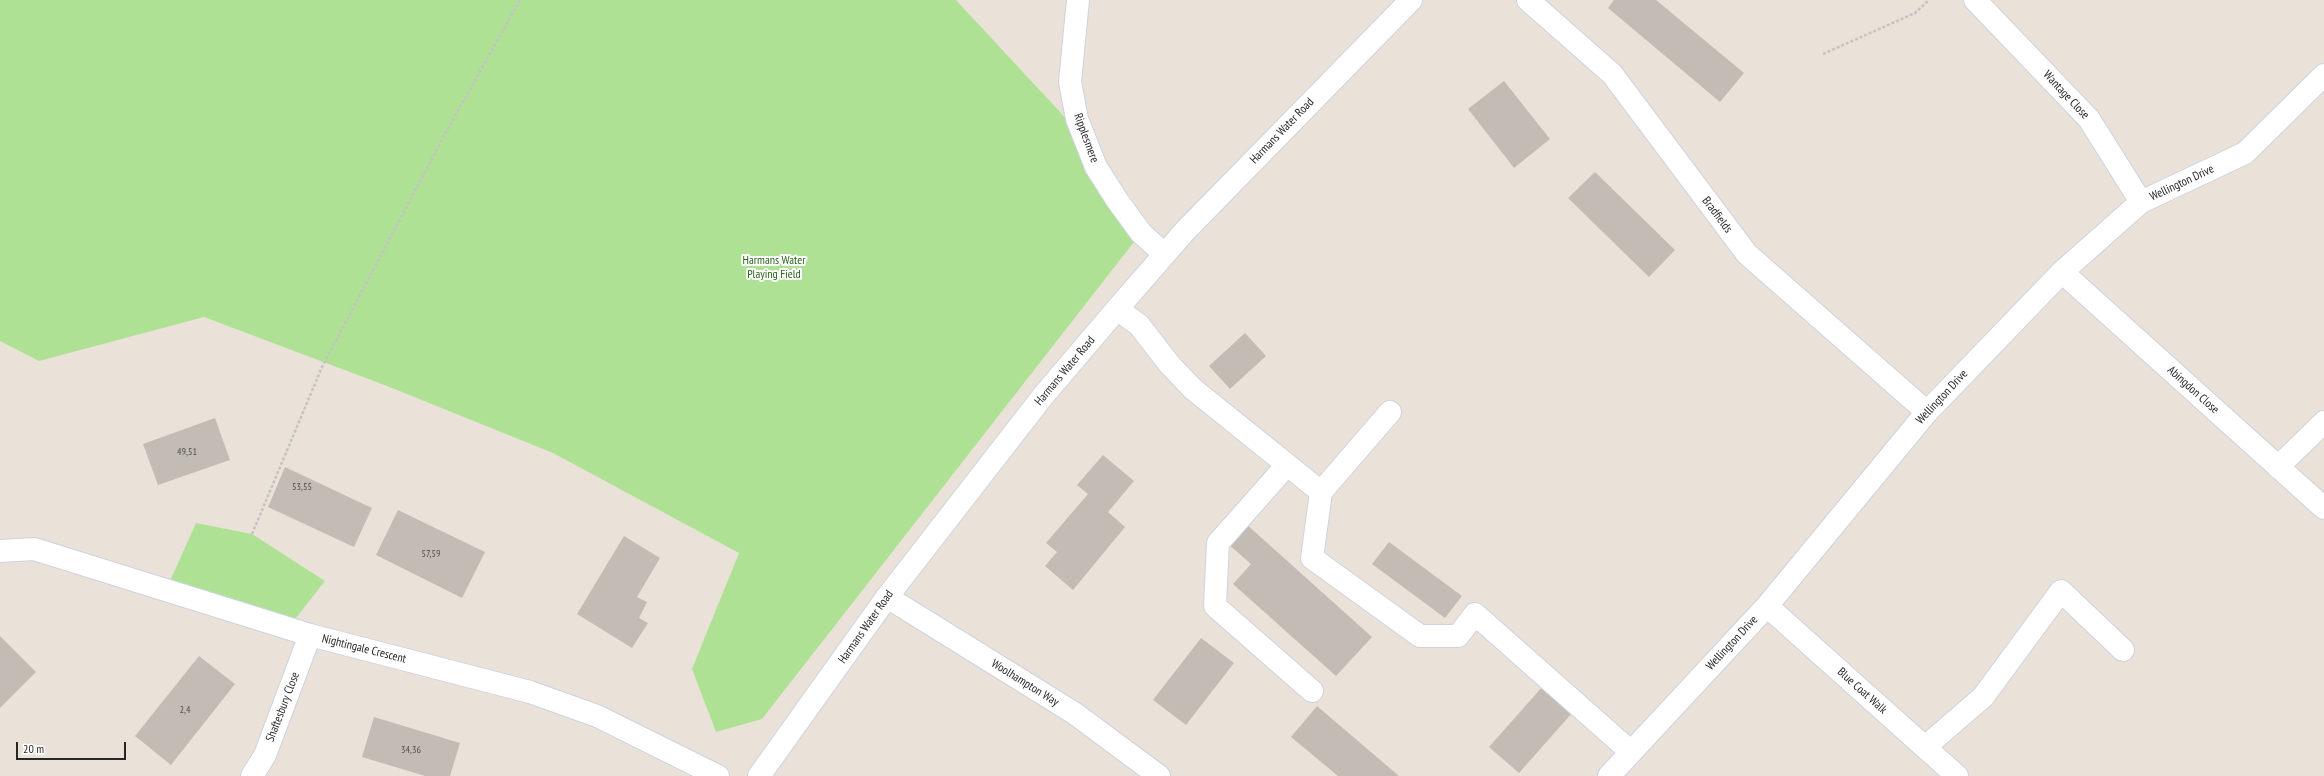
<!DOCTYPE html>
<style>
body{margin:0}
#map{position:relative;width:2324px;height:776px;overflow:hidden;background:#eae2d8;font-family:"PT Sans Narrow",sans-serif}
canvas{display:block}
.scale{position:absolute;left:16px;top:742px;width:110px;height:18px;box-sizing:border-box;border:2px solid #272727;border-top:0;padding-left:5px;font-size:12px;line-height:14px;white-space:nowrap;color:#272727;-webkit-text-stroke:3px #fff;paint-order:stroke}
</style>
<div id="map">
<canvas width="2324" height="776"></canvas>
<div class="scale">20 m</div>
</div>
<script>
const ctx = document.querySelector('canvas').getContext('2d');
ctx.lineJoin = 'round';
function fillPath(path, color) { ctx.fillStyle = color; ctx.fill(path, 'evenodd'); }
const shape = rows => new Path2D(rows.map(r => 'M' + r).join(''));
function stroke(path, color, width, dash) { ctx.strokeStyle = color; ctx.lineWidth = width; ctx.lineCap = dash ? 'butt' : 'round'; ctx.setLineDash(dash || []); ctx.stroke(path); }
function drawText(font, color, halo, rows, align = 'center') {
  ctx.font = font + ' "PT Sans Narrow",sans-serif'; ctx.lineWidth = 4; ctx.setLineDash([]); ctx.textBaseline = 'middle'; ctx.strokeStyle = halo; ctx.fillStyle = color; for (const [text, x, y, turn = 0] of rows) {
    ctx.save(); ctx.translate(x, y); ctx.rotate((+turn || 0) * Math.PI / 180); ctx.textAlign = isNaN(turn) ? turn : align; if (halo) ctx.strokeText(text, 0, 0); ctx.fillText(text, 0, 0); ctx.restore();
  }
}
const green = shape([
 [0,0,956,0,1085,139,1141,233,762,719,716,732,692,669,739,553,553,453,387,386,204,317,39,361,0,341],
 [196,523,252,534,325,581,288,628,166,590]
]);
const building = shape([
 [1614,0,1656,0,1744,73,1720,102,1608,8],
 [1504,81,1550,139,1514,168,1468,109],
 [1595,172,1675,250,1649,277,1568,198],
 [1245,333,1266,356,1230,389,1209,366],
 [215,418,230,460,158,485,143,444],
 [1103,455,1134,481,1108,512,1125,527,1073,590,1045,566,1057,552,1046,543,1088,494,1077,485],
 [285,467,372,508,354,547,268,507],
 [398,510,485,552,462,598,376,555],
 [1245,523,1372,637,1336,676,1233,584,1251,564,1227,543],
 [624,536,660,558,637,597,647,602,639,618,648,623,632,648,577,614],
 [1389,542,1462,596,1445,618,1372,564],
 [0,636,36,672,0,708],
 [1201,638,1234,663,1186,725,1153,700],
 [199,656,235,684,171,765,135,736],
 [1543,686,1573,712,1519,773,1489,747],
 [1317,706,1399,776,1338,776,1291,737],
 [374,717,460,743,450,776,425,776,362,757]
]);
const path = shape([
 [1823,54,1915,13,1929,0],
 [252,534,322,367,445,134,520,0]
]);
const service = shape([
 [1117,309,1139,325,1170,365,1193,389,1321,492,1312,558,1420,636,1458,636,1475,614,1631,752],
 [1287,465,1218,543,1215,606,1312,691],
 [2278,467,2324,422],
 [1321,492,1390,412],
 [1925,747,1983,697,2061,591,2123,650]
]);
const minor = shape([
 [1078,0,1070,82,1077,119,1096,167,1117,200,1141,233,1164,254],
 [1528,0,1612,74,1747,254,1927,412],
 [1975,0,2089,119,2141,202],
 [2062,272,2324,508],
 [0,551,34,549,310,635,530,692,597,716,718,776],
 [887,597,1074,713,1159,776],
 [1767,606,1957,776],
 [252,776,265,755,310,635],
 [1609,776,1767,606,1927,412,2062,272,2141,202,2245,153,2324,75]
]);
const tertiary = shape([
 [759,776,887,597,1043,396,1117,309,1185,231,1411,0]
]);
const numberNames = [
 ["49,51",187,452],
 ["53,55",302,487],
 ["57,59",431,554],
 ["2,4",185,710],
 ["34,36",411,750]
];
const streetNames = [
 ["Wantage Close",2066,95,47],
 ["Harmans Water Road",1282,131,-46],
 ["Ripplesmere",1086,138,70],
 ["Wellington Drive",2182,183,-25],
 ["Bradfields",1717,215,53],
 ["Harmans Water Road",1065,371,-50],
 ["Abingdon Close",2193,390,42],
 ["Wellington Drive",1942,397,-47],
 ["Harmans Water Road",866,627,-55],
 ["Wellington Drive",1732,643,-47],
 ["Nightingale Crescent",364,649,14],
 ["Woolhampton Way",1025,683,32],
 ["Blue Coat Walk",1862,691,42],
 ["Shaftesbury Close",283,707,-69]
];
const parkNames = [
 ["Harmans Water",774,261],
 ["Playing Field",774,275]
];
fillPath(green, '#afe195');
fillPath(building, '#c2bcb5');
stroke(service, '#ced2e0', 24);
stroke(minor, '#ced2e0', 24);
stroke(tertiary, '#ced2e0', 24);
stroke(path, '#c3c3c3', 2.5, [3, 2]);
stroke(service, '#fff', 22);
stroke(minor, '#fff', 22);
stroke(tertiary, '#fff', 22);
drawText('10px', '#4e4c4a', null, numberNames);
drawText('12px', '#272727', '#fff', streetNames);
drawText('12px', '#29621a', '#fff', parkNames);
</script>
